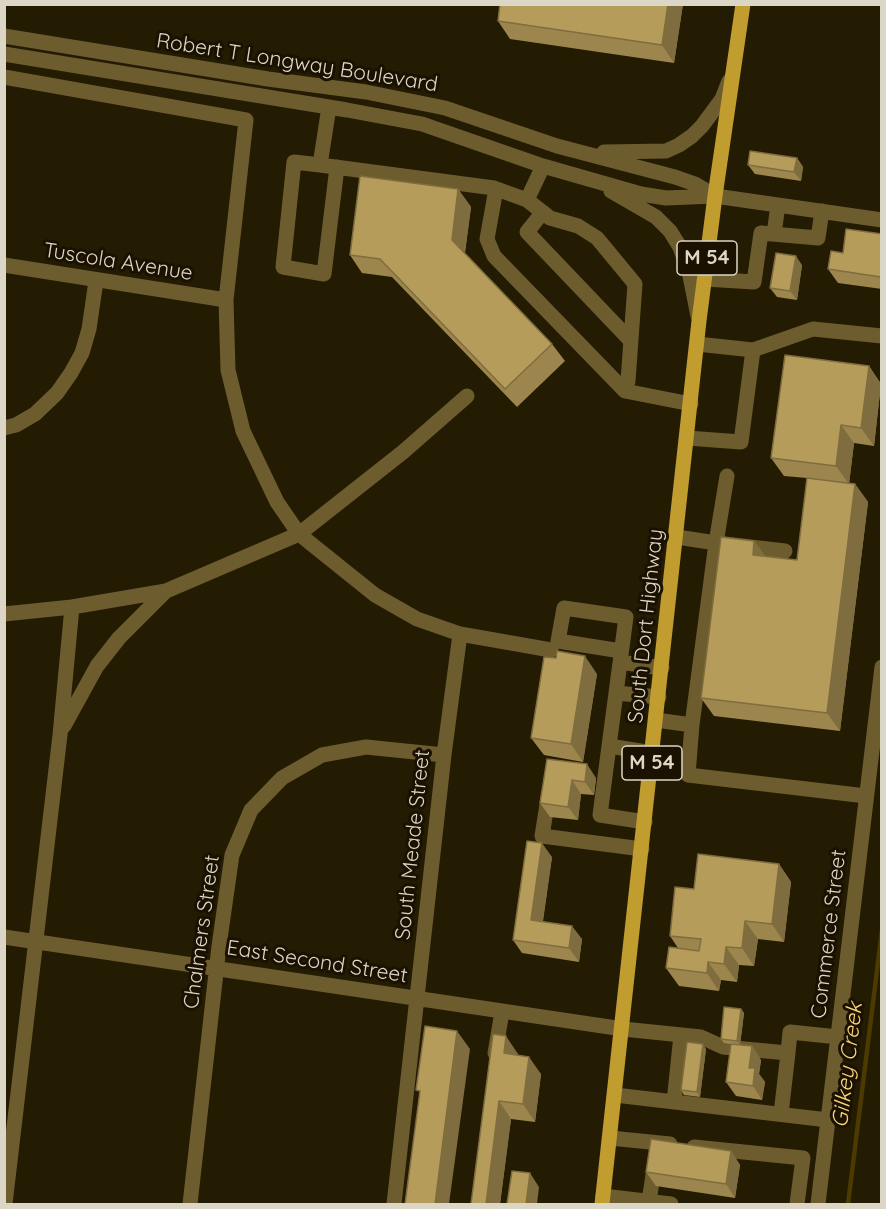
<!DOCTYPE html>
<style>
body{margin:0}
#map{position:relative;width:886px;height:1209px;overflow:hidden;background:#241b03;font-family:Quicksand,sans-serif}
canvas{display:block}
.frame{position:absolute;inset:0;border:6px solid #dcd6c7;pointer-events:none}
</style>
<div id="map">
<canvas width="886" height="1209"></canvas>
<div class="frame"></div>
</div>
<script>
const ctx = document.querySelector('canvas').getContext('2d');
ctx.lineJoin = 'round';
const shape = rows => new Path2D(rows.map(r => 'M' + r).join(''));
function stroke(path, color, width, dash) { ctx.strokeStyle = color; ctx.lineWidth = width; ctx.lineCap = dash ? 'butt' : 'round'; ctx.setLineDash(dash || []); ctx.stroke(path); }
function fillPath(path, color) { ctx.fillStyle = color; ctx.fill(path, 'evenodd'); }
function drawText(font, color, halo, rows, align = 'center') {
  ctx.font = font + ' Quicksand,sans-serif'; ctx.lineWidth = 6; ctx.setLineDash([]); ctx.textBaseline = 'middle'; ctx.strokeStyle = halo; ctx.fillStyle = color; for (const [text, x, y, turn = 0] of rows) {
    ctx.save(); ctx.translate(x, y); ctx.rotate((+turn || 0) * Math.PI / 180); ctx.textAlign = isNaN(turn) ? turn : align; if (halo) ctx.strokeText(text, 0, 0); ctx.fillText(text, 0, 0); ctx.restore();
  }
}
const stream = shape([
 [848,1204,882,930]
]);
const minor = shape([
 [4,36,268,79,366,92,445,108,557,146,675,177,695,184,715,196],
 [4,54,347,110,422,124,543,166,641,194,666,198,715,196,882,220],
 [4,77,246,120,226,300,228,370,243,431,277,502,299,534,375,595,417,619,460,634,551,650],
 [329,107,320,165,494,188,527,200,550,218,578,226,597,238,635,284,628,381,625,391,691,404],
 [604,152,666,151,679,145,692,136,702,126,722,99,729,81],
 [320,165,294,162,283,267,324,274,337,167],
 [496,189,487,239,494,256,625,391],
 [611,191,656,217,670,231,680,247,690,276,698,316],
 [527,200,543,166],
 [543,212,527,232,631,341],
 [774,234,778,205],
 [4,265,226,300],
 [705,279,754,282,761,233,818,238,822,211],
 [753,350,813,329,882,336],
 [4,428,16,425,35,414,57,393,71,373,82,353,89,329,96,281],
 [687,438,741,442,753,350,697,344],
 [727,476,716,543,785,551],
 [677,537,716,543,692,725],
 [4,614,72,607,166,591,299,534,403,452,467,396],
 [620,662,662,668],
 [616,693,626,617,564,608,558,641,621,651],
 [656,720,692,725,688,775,866,796],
 [64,726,97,666,119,638,166,591],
 [609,746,600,815,645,822],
 [653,753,609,746,616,693,659,697],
 [549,792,542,836,642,849],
 [4,937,623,1029,701,1037,723,1047,788,1053,781,1114],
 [495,1053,502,1012],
 [788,1053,790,1032,838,1037],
 [615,1095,828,1120],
 [674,1102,681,1035],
 [610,1138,670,1144],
 [694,1147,803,1158,797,1204],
 [603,1196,671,1204],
 [649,1202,655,1161],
 [5,1204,60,735,72,607],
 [190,1204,219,946,232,855,251,810,282,778,322,755,366,747,444,755],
 [394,1204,444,755,460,634],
 [818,1204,882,667]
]);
const major = shape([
 [602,1204,699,321,715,196,743,4]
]);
const wall = shape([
 [500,4,683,4,674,63,510,39,498,21],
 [797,158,803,167,801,181,755,174,748,165],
 [458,189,471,207,465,253,552,344,565,361,517,407,392,277,362,273,350,255],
 [882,234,882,289,838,283,828,269,843,253],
 [802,265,797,300,777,297,770,288],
 [869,366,881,384,874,446,854,443,849,484,855,484,868,502,840,731,714,716,701,698,754,541,765,556,797,560,807,478,784,476,771,458],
 [597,674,583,762,544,755,531,738],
 [547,759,596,778,594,795,581,794,578,820,550,817,540,803],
 [552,857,543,921,582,939,579,962,522,953,513,940],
 [779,864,791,882,784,942,758,939,754,966,739,965,737,982,721,980,719,991,679,986,666,968,678,948,670,936,694,889],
 [741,1009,744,1013,740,1045,752,1046,761,1060,759,1074,765,1082,762,1100,736,1096,726,1082,731,1044,724,1043,721,1039],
 [493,1034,518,1054,518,1055,541,1074,535,1122,511,1119,500,1204,471,1204],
 [706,1049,700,1097,684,1095,681,1090],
 [731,1151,740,1165,735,1198,656,1186,646,1172]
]);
const shadedWall = shape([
 [668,4,683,4,674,63,662,45],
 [797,158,803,167,801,181,794,172],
 [458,189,471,207,464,258,452,240],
 [796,256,802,265,797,300,790,291],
 [869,366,881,384,874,446,861,428],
 [841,425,854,443,849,484,836,466],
 [855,484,868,502,840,731,827,713],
 [754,541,767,559,753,555],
 [585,656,597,674,583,762,571,744],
 [587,764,596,778,594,795,585,782],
 [572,780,581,794,578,820,568,807],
 [542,843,552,857,541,933,531,920],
 [779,864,791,882,784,942,772,924],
 [745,921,758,939,754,966,742,948],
 [572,926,582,939,579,962,569,948],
 [726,947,739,965,737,982,724,964],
 [708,962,721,980,719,991,707,973],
 [741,1009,744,1013,740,1045,737,1041],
 [457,1031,470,1049,449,1204,435,1204],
 [506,1036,518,1054,516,1071,504,1053],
 [703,1044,706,1049,700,1097,697,1092],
 [752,1046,761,1060,759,1074,765,1082,762,1100,753,1086,749,1068],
 [529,1057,541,1074,535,1122,523,1104],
 [499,1101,511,1119,500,1204,486,1204],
 [731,1151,740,1165,735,1198,726,1184],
 [530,1173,539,1187,537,1204,526,1204]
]);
const building = shape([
 [500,4,668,4,662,45,498,21,500,4],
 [750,151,797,158,794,172,748,165,750,151],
 [360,176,458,189,452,240,552,344,505,389,380,259,350,255,360,176],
 [846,229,882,234,881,277,828,269,831,251,843,253,846,229],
 [776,253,796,256,790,291,770,288,776,253],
 [785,355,869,366,861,428,841,425,836,466,771,458,785,355],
 [807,478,855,484,827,713,701,698,721,537,754,541,753,555,797,560,807,478],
 [557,651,585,656,571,744,531,738,544,657,556,658,557,651],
 [547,759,587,764,585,782,572,780,568,807,540,803,547,759],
 [527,841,542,843,531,920,572,926,569,948,513,940,527,841],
 [698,854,779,864,772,924,745,921,742,948,726,947,724,964,708,962,707,973,666,968,669,947,699,951,701,939,670,936,675,887,694,889,698,854],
 [724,1007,741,1009,737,1041,721,1039,724,1007],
 [425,1026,457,1031,435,1204,405,1204,420,1091,416,1090,425,1026],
 [493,1034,506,1036,504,1053,529,1057,523,1104,499,1101,486,1204,471,1204,493,1034],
 [687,1042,703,1044,697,1092,681,1090,687,1042],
 [731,1044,752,1046,749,1068,755,1068,753,1086,726,1082,731,1044],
 [651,1139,731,1151,726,1184,646,1172,651,1139],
 [512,1171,530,1173,526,1204,507,1204,512,1171]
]);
const shields = [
 [707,258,60],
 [652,763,60]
];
const shieldNames = [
 ["M 54",707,258],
 ["M 54",652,763]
];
const streetNames = [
 ["Robert T Longway Boulevard",297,63,9],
 ["Tuscola Avenue",118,262,9],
 ["South Dort Highway",646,626,-84],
 ["South Meade Street",413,845,-84],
 ["Chalmers Street",202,932,-82],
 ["Commerce Street",829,934,-83],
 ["East Second Street",317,962,9]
];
const waterNames = [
 ["Gilkey Creek",848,1065,-83]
];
stroke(stream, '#4c3a00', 4.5);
stroke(minor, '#6d5c2e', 15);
stroke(major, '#c19c2f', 15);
fillPath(wall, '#9d864d');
fillPath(shadedWall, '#7f6d3f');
fillPath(building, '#b69c5a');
stroke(building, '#7f6d3f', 1.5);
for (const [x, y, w] of shields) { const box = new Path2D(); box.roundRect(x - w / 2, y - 17, w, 34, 4.5); ctx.fillStyle = '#1a1100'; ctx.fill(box); stroke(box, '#dcd6c7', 1.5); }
drawText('bold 20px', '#dcd6c7', null, shieldNames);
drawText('21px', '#dcd6c7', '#1a1100', streetNames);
drawText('italic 22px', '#f9d576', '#1a1100', waterNames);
</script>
